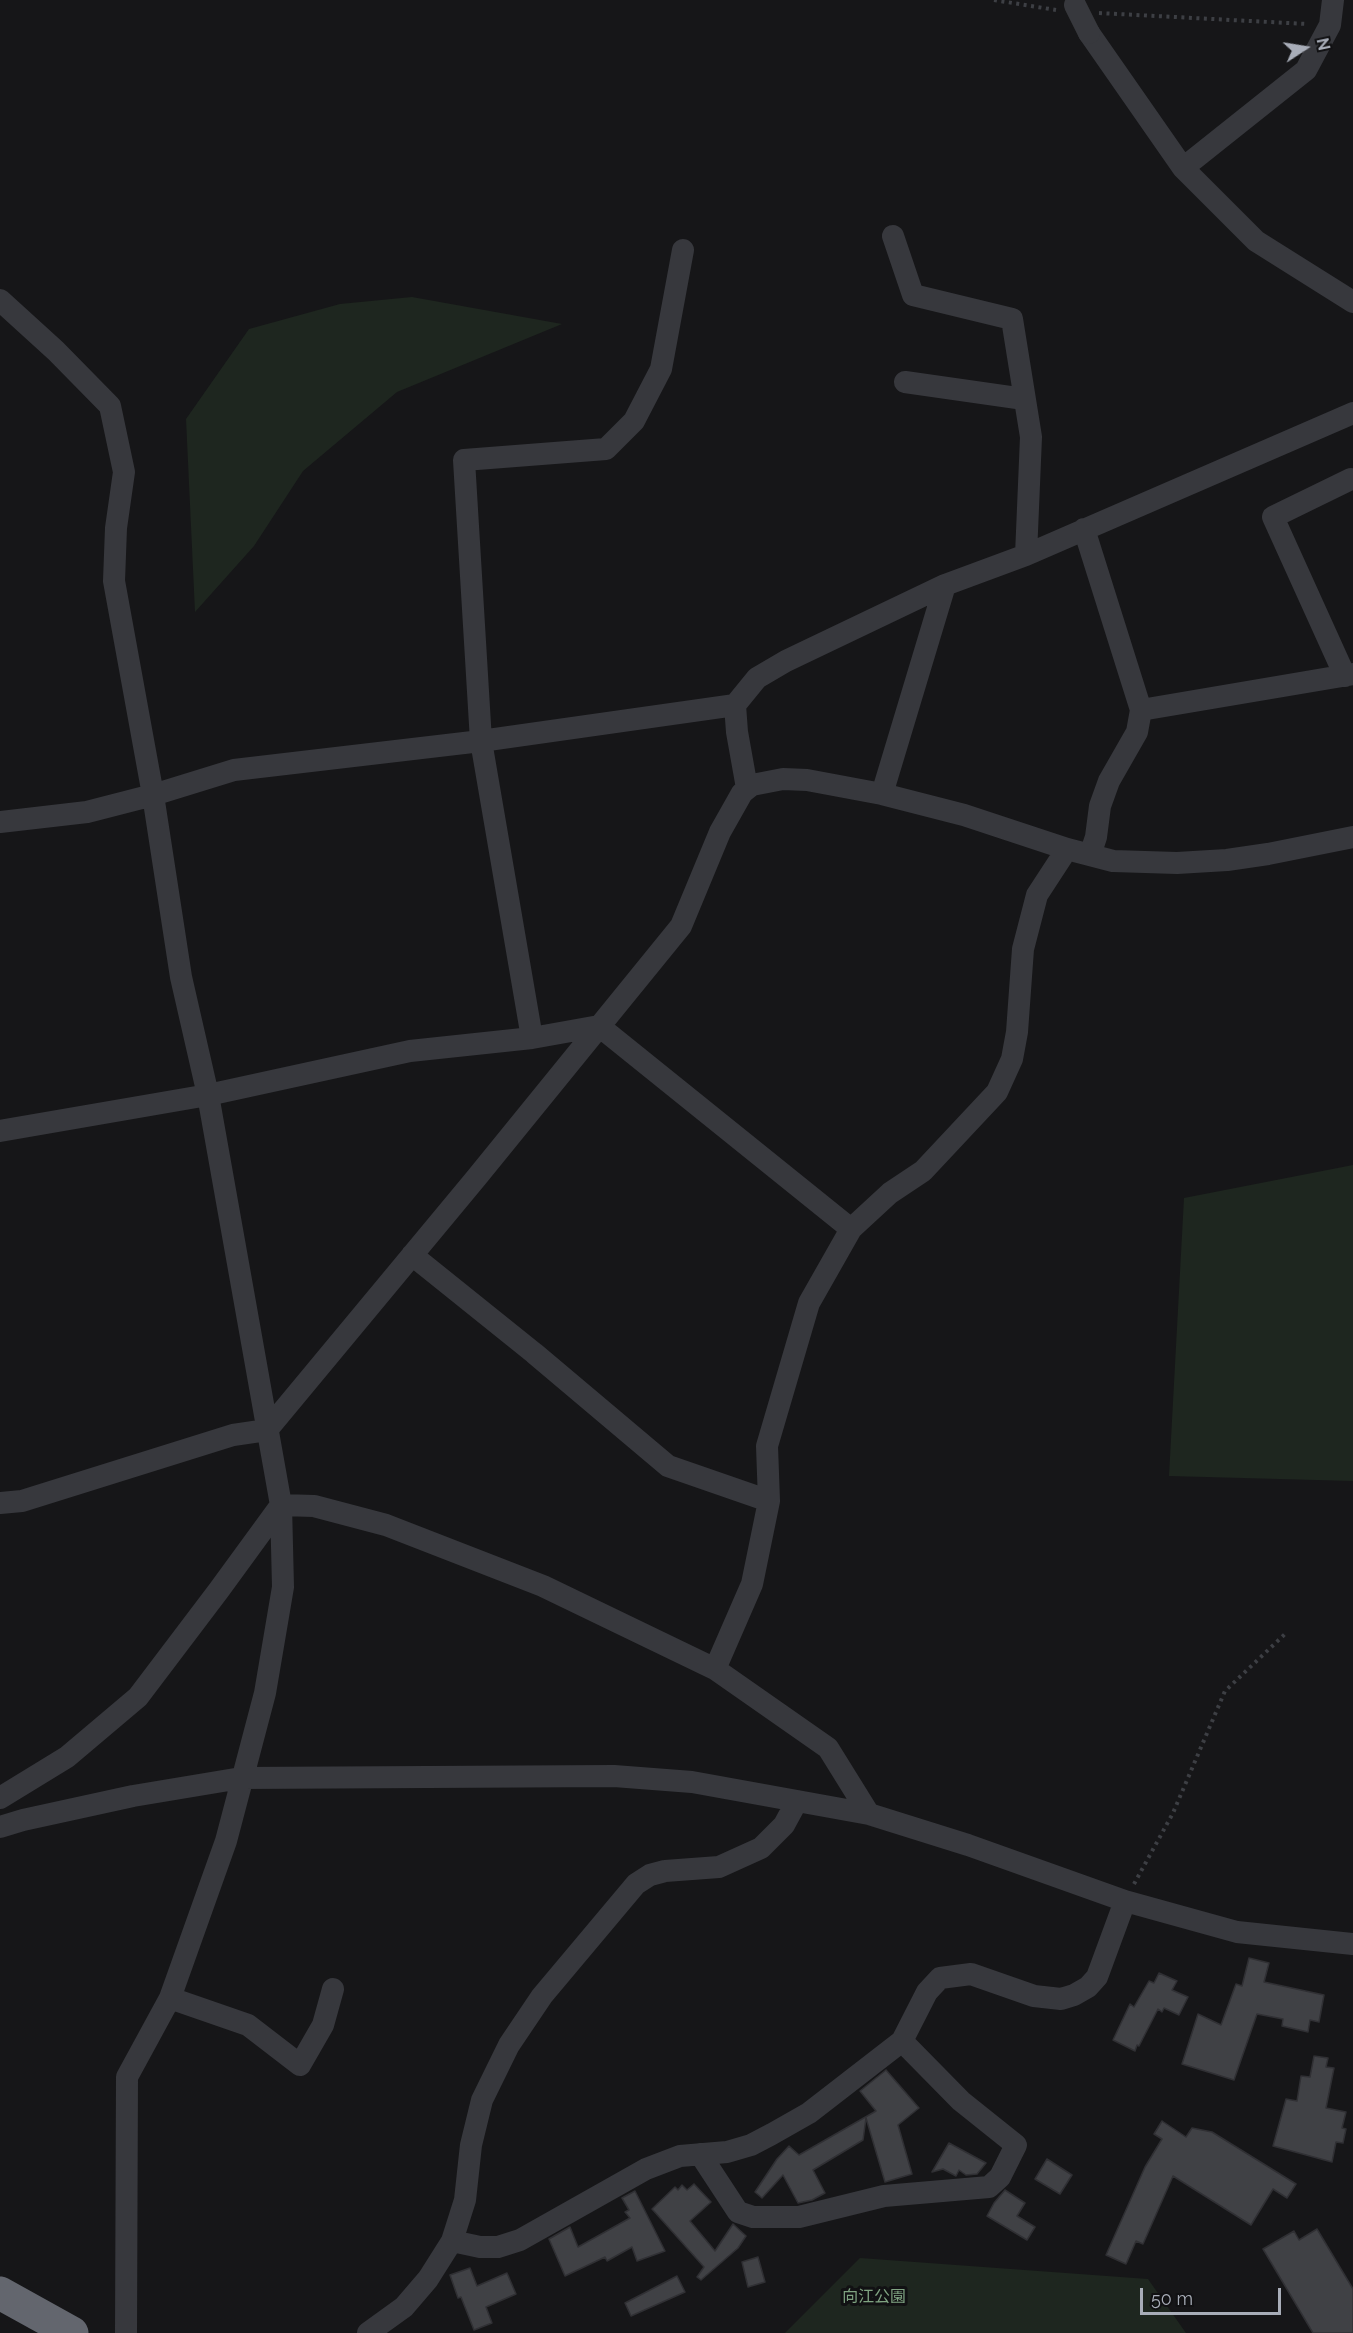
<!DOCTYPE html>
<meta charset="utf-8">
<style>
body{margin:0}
#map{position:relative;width:1353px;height:2333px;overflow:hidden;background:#161618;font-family:Raleway,sans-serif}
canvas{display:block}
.north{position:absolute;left:1275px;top:18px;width:60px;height:60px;-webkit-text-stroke:4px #111113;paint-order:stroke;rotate:78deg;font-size:16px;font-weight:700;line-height:24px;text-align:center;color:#a8adb8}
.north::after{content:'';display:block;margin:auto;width:21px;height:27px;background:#a8adb8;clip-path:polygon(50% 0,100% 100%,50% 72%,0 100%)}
.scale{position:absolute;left:1140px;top:2288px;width:141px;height:27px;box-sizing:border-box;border:3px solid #a8adb8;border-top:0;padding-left:8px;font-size:18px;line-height:21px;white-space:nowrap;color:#a8adb8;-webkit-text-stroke:4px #111113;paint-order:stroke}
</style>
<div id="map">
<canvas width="1353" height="2333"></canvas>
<div class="north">N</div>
<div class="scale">50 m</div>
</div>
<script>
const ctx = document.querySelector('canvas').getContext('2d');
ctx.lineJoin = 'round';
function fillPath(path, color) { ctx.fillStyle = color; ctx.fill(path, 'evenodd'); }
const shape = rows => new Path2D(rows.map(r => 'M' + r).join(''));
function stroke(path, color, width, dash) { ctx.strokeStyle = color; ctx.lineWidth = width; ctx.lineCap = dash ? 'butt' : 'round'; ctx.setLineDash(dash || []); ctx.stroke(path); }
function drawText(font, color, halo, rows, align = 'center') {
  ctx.font = font + ' Raleway,"Noto Sans JP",sans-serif'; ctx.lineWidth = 6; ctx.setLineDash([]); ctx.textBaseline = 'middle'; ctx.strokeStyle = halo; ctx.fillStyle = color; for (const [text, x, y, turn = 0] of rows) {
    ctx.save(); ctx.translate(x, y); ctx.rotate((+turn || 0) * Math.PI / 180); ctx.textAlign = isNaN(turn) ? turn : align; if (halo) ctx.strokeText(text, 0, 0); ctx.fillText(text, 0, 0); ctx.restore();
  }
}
const green = shape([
 [412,297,562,324,397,392,303,471,254,546,195,612,186,419,249,329,340,304],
 [1353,1165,1353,1481,1169,1476,1184,1198],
 [860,2258,1148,2279,1186,2333,785,2333]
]);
const building = shape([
 [1249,1958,1269,1963,1264,1982,1324,1995,1319,2022,1310,2020,1308,2032,1282,2026,1283,2019,1257,2014,1234,2080,1182,2064,1198,2014,1221,2025,1236,1984,1242,1986,1249,1958],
 [1159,1973,1177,1981,1172,1990,1188,1997,1179,2015,1164,2008,1162,2012,1158,2009,1139,2046,1137,2045,1135,2051,1113,2040,1130,2004,1134,2007,1149,1981,1154,1983,1159,1973],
 [1314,2056,1328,2058,1326,2067,1334,2068,1326,2108,1346,2112,1342,2128,1346,2129,1343,2143,1336,2142,1332,2162,1273,2146,1286,2099,1297,2101,1301,2076,1310,2077,1314,2056],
 [886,2070,919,2108,898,2125,912,2174,885,2182,866,2118,863,2140,813,2170,825,2193,812,2200,798,2203,783,2175,762,2198,755,2192,777,2159,789,2146,799,2155,876,2111,860,2091,886,2070],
 [1162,2121,1186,2137,1192,2128,1212,2132,1296,2184,1287,2198,1273,2189,1251,2225,1173,2176,1143,2244,1136,2241,1126,2264,1106,2255,1145,2167,1162,2139,1154,2134,1162,2121],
 [949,2143,986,2163,977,2174,966,2175,959,2170,956,2176,943,2169,932,2172,949,2143],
 [1047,2159,1072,2175,1060,2194,1035,2179,1047,2159],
 [694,2184,711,2202,690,2221,715,2251,733,2224,746,2236,738,2248,701,2280,697,2277,704,2267,652,2209,675,2187,678,2190,682,2185,687,2190,694,2184],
 [1005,2190,1025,2203,1017,2216,1035,2227,1027,2240,987,2216,994,2203,1005,2190],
 [635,2191,665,2251,637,2261,632,2247,607,2261,605,2257,565,2276,549,2239,570,2227,578,2247,630,2218,625,2212,629,2210,622,2198,635,2191],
 [1317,2229,1353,2289,1353,2333,1313,2333,1263,2249,1294,2231,1299,2240,1317,2229],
 [758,2257,765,2282,748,2287,742,2262,758,2257],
 [470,2268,477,2286,507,2273,516,2294,486,2307,492,2323,474,2330,461,2297,458,2298,450,2275,470,2268],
 [677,2276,685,2292,631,2316,625,2303,677,2276]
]);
const path = shape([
 [994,0,1056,10],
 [1099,13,1307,24],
 [1134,1884,1173,1813,1225,1691,1285,1634]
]);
const minor = shape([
 [1333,0,1330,25,1306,70,1183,168,1256,241,1353,302],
 [1089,33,1183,168],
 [893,236,913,295,1012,319,1031,437,1026,555],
 [0,300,56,351,110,406,124,472,116,528,114,581,153,795,181,977,208,1095,281,1505,283,1587,265,1693,226,1841,170,1998,127,2077,126,2333],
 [905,382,1024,399],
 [1084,529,1141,710,1137,732,1109,781,1100,806,1096,837,1090,855],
 [1345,676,1273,517,1351,479],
 [1141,710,1353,674],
 [747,788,737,732,735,705,757,678,786,661,945,585,1026,555,1353,413],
 [882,794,945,585],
 [0,822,87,812,153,795,234,770,481,741,735,705],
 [532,1038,481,741,464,460,606,449,634,421,661,369,683,250],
 [0,1131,208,1095,410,1051,532,1038,599,1026,851,1229],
 [412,1255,534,1353,668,1466,769,1501],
 [0,1503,22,1501,233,1435,267,1430,477,1177,681,926,720,832,742,793,752,785,783,779,807,780,882,794,964,815,1067,849,1113,861,1177,863,1227,860,1268,854,1353,837],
 [281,1505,314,1506,386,1525,543,1586,715,1669,828,1748,869,1814],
 [715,1669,752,1584,769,1501,767,1446,809,1303,851,1229,890,1193,923,1171,997,1092,1012,1059,1017,1032,1023,949,1037,895,1067,849],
 [0,1798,67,1757,138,1697,219,1590,281,1505],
 [0,1827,23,1820,133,1796,241,1778,614,1776,692,1782,869,1814,968,1845,1125,1901,1237,1932,1353,1944],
 [170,1998,248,2025,300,2065,323,2025,333,1989],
 [700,2154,738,2212,753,2217,799,2217,884,2196,989,2187,1000,2177,1016,2145,961,2101,902,2041],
 [452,2241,480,2247,498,2247,520,2240,646,2169,680,2156,727,2152,751,2145,772,2134,809,2113,902,2041,927,1992,940,1978,971,1974,1034,1996,1061,1999,1074,1995,1088,1987,1097,1977,1125,1901],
 [368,2333,404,2307,428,2279,452,2241,465,2200,471,2145,482,2100,509,2045,542,1996,636,1884,650,1875,665,1871,719,1867,761,1848,784,1825,797,1801]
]);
const highway = shape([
 [0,2293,72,2333]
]);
const minorBridge = shape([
 [1075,5,1089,33]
]);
const parkNames = [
 ["向江公園",874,2297]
];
fillPath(green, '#1e261f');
fillPath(building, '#404145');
stroke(building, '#303034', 1.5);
stroke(path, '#3d3f44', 4, [3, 4.5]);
stroke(minor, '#37383d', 22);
stroke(highway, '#63666e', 33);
stroke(minorBridge, '#37383d', 22);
drawText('16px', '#7fa381', '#111113', parkNames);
</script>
